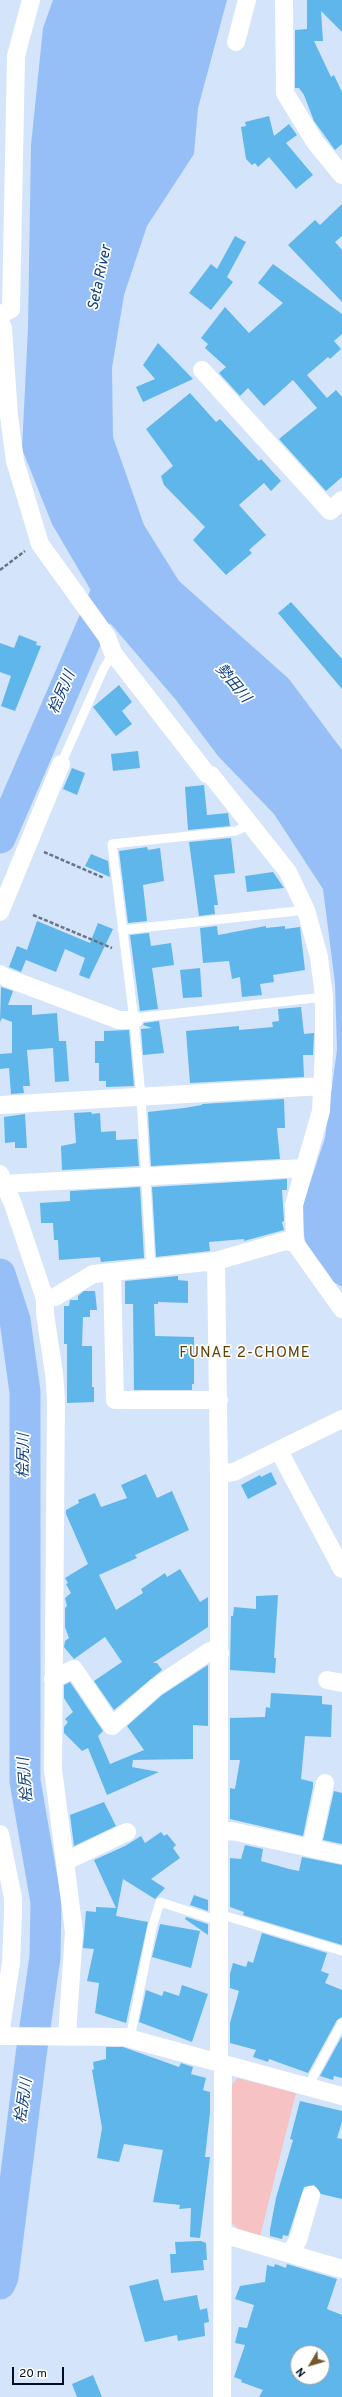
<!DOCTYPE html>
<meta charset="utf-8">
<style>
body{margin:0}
#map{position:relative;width:342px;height:2397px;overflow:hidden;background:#d4e4fa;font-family:Overpass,sans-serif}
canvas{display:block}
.north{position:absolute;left:290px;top:2345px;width:40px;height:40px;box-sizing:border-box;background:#fff;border:1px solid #9a9ea5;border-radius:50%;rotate:232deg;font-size:11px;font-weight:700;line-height:16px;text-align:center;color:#020d1f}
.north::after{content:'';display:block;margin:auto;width:14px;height:18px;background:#75582c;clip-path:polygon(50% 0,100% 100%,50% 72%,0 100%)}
.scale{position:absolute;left:12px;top:2367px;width:52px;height:18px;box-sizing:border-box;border:2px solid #020d1f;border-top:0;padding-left:5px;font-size:12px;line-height:14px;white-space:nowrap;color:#020d1f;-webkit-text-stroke:3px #fff;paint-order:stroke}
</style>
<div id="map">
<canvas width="342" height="2397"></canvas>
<div class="north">N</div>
<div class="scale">20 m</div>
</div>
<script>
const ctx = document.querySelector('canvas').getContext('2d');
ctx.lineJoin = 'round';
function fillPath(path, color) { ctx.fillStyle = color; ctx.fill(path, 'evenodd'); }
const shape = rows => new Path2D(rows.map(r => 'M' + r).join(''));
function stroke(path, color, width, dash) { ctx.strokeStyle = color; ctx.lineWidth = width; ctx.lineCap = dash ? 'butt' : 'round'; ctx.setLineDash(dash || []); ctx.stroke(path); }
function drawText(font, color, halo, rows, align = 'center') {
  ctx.font = font + ' Overpass,"Noto Sans JP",sans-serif'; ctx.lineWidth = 3.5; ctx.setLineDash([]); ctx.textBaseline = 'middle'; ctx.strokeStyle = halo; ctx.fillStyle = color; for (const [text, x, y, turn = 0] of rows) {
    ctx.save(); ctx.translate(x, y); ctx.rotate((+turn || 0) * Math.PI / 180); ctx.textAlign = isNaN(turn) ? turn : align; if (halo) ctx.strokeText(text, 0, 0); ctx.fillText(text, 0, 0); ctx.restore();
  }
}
const green = shape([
 [237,2078,296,2093,260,2237,239,2230,232,2223,232,2085]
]);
const water = shape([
 [53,0,227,0,198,108,194,154,147,226,124,295,112,368,113,437,144,525,179,581,289,679,342,750,342,1287,330,1280,306,1245,303,1230,303,1204,325,1138,337,1050,335,983,323,889,274,814,218,756,176,700,110,623,52,524,22,449,28,328,31,145,43,28]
]);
const river = shape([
 [0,838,117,568],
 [0,1274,15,1320,25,1392,25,1781,46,1902,45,1957,31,2055,3,2277,0,2284]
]);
const building = shape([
 [307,0,342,0,342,32,321,11,323,41,314,41,331,77,334,75,342,92,342,144,335,150,314,121,304,95,299,88,295,88,295,30,307,29],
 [269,116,274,136,289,124,297,135,286,143,313,175,296,189,269,157,258,167,255,163,252,165,246,159,241,127,246,126,245,122],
 [342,204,342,236,335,242,342,250,342,302,288,245,315,220,320,225],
 [235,236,246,242,227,277,233,282,211,310,189,293,211,264,217,269],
 [273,264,342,314,342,334,334,341,341,349,330,359,328,357,307,375,327,398,336,390,342,397,342,477,326,491,279,439,317,408,293,380,264,406,248,388,240,396,219,373,226,367,205,348,208,344,201,338,225,307,249,333,283,303,258,283],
 [158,343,193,379,143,402,136,387,155,379,143,365],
 [190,393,216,422,220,419,259,461,261,459,281,481,271,491,264,483,239,505,266,535,249,550,252,553,226,575,193,540,205,527,164,485,161,476,173,466,146,429],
 [291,602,342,659,342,689,278,613],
 [19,635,37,642,36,645,41,646,15,711,1,706,11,676,0,672,0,643,14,648],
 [119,685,132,702,122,711,132,724,116,736,93,707],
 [138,751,140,768,113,771,111,754],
 [72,768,85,773,77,795,63,789],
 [204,785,207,815,228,813,230,826,188,830,185,787],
 [231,838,235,873,214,875,218,905,214,905,215,914,199,916,189,842],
 [147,847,148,850,160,848,164,881,143,885,147,921,128,923,119,851],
 [91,854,108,861,110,877,85,866],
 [273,872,284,888,247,892,245,876],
 [37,921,90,943,98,923,113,929,89,979,79,975,85,958,65,949,56,972,26,960,21,972,9,967,17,946,27,950],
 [217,926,218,935,266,926,266,928,285,926,285,929,300,927,305,970,273,975,274,982,260,984,262,995,242,997,240,977,232,979,229,961,203,963,200,928],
 [149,933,151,946,171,943,174,965,152,968,158,1009,140,1011,130,935],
 [200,968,202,997,183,998,180,970],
 [1,987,13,991,8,1005,32,1005,32,1015,57,1013,59,1041,66,1041,69,1081,55,1082,53,1048,27,1050,30,1086,23,1086,24,1093,11,1094,9,1068,0,1069,0,1054,12,1053,12,1022,2,1018,0,1022],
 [301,1007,304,1034,314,1033,313,1055,303,1055,304,1077,190,1083,186,1031,239,1026,239,1030,273,1027,272,1022,279,1021,278,1009],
 [159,1021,164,1053,143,1055,141,1029,152,1028,143,1025,144,1023],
 [129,1030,134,1086,106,1087,106,1081,99,1081,99,1063,95,1063,95,1041,104,1041,104,1031],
 [284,1099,285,1128,277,1128,280,1159,151,1166,148,1112,184,1108,202,1105,202,1104],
 [91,1112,92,1114,100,1113,101,1132,116,1131,116,1140,137,1139,139,1166,62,1170,61,1146,76,1143,74,1113],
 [25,1114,27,1148,15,1148,15,1142,5,1143,4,1117],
 [287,1179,287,1190,282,1190,284,1221,282,1222,284,1230,244,1241,244,1239,209,1242,210,1251,156,1257,152,1187],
 [140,1187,144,1258,101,1262,100,1257,59,1260,58,1240,54,1240,53,1223,41,1223,40,1203,70,1201,70,1191],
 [178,1276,178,1280,188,1281,188,1303,158,1302,158,1304,154,1304,155,1336,194,1337,194,1384,192,1384,192,1390,134,1390,133,1304,125,1304,125,1281],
 [84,1291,95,1291,97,1310,90,1310,90,1317,83,1317,82,1346,92,1346,92,1387,94,1387,94,1402,67,1403,67,1344,64,1344,64,1306,69,1306,70,1300,78,1300,78,1296],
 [271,1472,277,1484,248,1499,241,1485,260,1475,261,1477],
 [146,1474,157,1498,172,1491,189,1530,135,1555,137,1558,99,1575,116,1610,143,1593,141,1589,165,1573,167,1577,180,1569,200,1602,208,1597,208,1627,153,1663,157,1663,162,1670,114,1710,94,1681,122,1662,105,1637,74,1659,64,1647,65,1641,69,1638,65,1627,65,1608,67,1606,65,1598,71,1593,66,1584,68,1583,65,1578,88,1564,66,1514,66,1510,79,1503,78,1500,95,1493,101,1507,127,1498,121,1485],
 [278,1595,274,1658,276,1658,275,1673,230,1670,231,1616,233,1616,234,1607,256,1609,256,1596],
 [208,1665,208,1726,193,1725,193,1759,133,1760,132,1767,159,1772,107,1795,88,1748,82,1751,64,1733,64,1727,68,1722,65,1719,73,1712,64,1698,64,1685,70,1682,103,1731,98,1736,110,1764,144,1750,127,1726,162,1695],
 [271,1693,322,1696,322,1704,332,1705,331,1737,305,1736,301,1779,313,1782,313,1787,303,1836,230,1819,230,1788,235,1789,240,1760,230,1760,230,1718,265,1717,266,1707,270,1708],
 [334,1791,342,1793,342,1844,323,1840],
 [104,1802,116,1826,74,1846,70,1815],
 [161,1832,164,1836,167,1834,176,1845,173,1848,180,1858,151,1879,165,1888,155,1899,123,1879,116,1916,148,1922,126,2023,95,2013,99,1983,87,1981,94,1949,83,1948,86,1911,96,1912,96,1907,116,1908,94,1860,125,1846,141,1836,145,1843],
 [245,1845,263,1849,261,1861,289,1869,299,1871,302,1857,342,1865,342,1945,243,1915,244,1912,230,1907,230,1858,241,1859],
 [194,1895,208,1900,208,1911,190,1905],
 [186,1917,208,1924,208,1935,185,1919],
 [160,1924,200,1931,191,1968,152,1957],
 [262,1933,327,1953,321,1971,329,1974,325,1983,342,1990,342,2017,337,2020,308,2073,269,2059,268,2062,253,2057,256,2050,230,2043,230,2023,239,1991,230,1988,230,1974,233,1963,246,1967,248,1961,253,1963],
 [182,1985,208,1994,192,2042,139,2022,146,1990,162,1996,164,1991,179,1996],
 [342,2036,342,2078,334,2076,333,2080,320,2076],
 [106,2047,123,2047,179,2067,181,2063,193,2067,191,2074,206,2078,203,2090,210,2092,210,2112,205,2157,210,2157,200,2238,190,2237,191,2208,179,2209,180,2205,153,2202,163,2150,124,2144,119,2162,97,2158,102,2128,92,2070,94,2069,93,2062,106,2059],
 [300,2101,342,2111,342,2122,337,2138,342,2139,342,2199,321,2194,314,2185,304,2187,288,2236,283,2235,282,2239,270,2236,270,2230,276,2198,293,2140,290,2139],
 [201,2241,206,2243,207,2260,203,2260,204,2270,171,2273,170,2254,176,2254,175,2242],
 [275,2264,286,2268,287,2264,337,2279,327,2309,342,2315,342,2397,259,2397,263,2390,241,2382,242,2380,234,2377,245,2345,235,2343,239,2327,247,2328,254,2305,235,2299,240,2286,265,2282,267,2265,274,2267],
 [298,2353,322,2353,322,2377,298,2377],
 [158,2279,164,2301,197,2295,200,2310,207,2308,209,2322,204,2323,205,2336,178,2341,177,2335,145,2342,129,2286],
 [93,2375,102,2397,77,2397,72,2384]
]);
const path = shape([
 [0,570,25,551],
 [44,852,104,878],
 [33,915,112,948]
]);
const service = shape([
 [61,764,103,670,113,653],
 [122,930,306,910],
 [134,1018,324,997],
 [151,1268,141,1097,134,1020,112,844,236,831,251,824],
 [219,1914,342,1951],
 [130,2038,152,1928,160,1902,219,1921],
 [308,2086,342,2023]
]);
const minor = shape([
 [284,0,285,93,315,142,342,175],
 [236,42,247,0],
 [0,315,11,309,16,56,31,0],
 [0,321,3,328,9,416,15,461,40,544,107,637,113,653,207,774,211,775,288,872,306,910,319,957,324,997,324,1050,321,1111,294,1205,295,1243,342,1309],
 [202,370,330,511,342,500],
 [0,912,61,764],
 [0,974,7,978,119,1020,134,1020],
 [0,1105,323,1086],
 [0,1174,13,1204,45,1299,45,1314,54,1373,56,1400,53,1769,74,1932,67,2035],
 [3,1184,304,1168],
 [112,1272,115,1400,219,1400],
 [45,1299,55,1297,93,1274,216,1261],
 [279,1451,342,1569],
 [219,1474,234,1472,342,1419],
 [53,1679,74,1669,112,1726,156,1687,210,1651,220,1653],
 [327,1680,342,1683],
 [219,1833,232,1831,342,1855],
 [0,1834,13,1898,13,1913,11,1963,0,2035],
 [311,1848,325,1783],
 [66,1861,127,1832],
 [0,2036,124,2037,342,2096],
 [219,2062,219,1474,216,1261,285,1241,295,1243],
 [223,2234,342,2269],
 [290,2253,298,2240,311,2195],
 [222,2397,223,2063]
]);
const waterNames = [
 ["Seta River",101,278,-78],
 ["勢田川",232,684,50],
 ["桧尻川",63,693,-67],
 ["桧尻川",25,1456,-90],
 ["桧尻川",27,1780,-95],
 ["桧尻川",25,2101,-82]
];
const neighbourhoodNames = [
 ["FUNAE 2-CHOME",245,1354]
];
fillPath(green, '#f6c2c3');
fillPath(water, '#97bff7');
stroke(river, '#97bff7', 31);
fillPath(building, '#5eb6ea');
stroke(path, '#677588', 2.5, [4, 2]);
stroke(service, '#fff', 9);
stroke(minor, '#fff', 18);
drawText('italic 15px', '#11407d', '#fff', waterNames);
ctx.letterSpacing = '1px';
drawText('15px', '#604208', '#fff', neighbourhoodNames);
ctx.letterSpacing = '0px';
</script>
